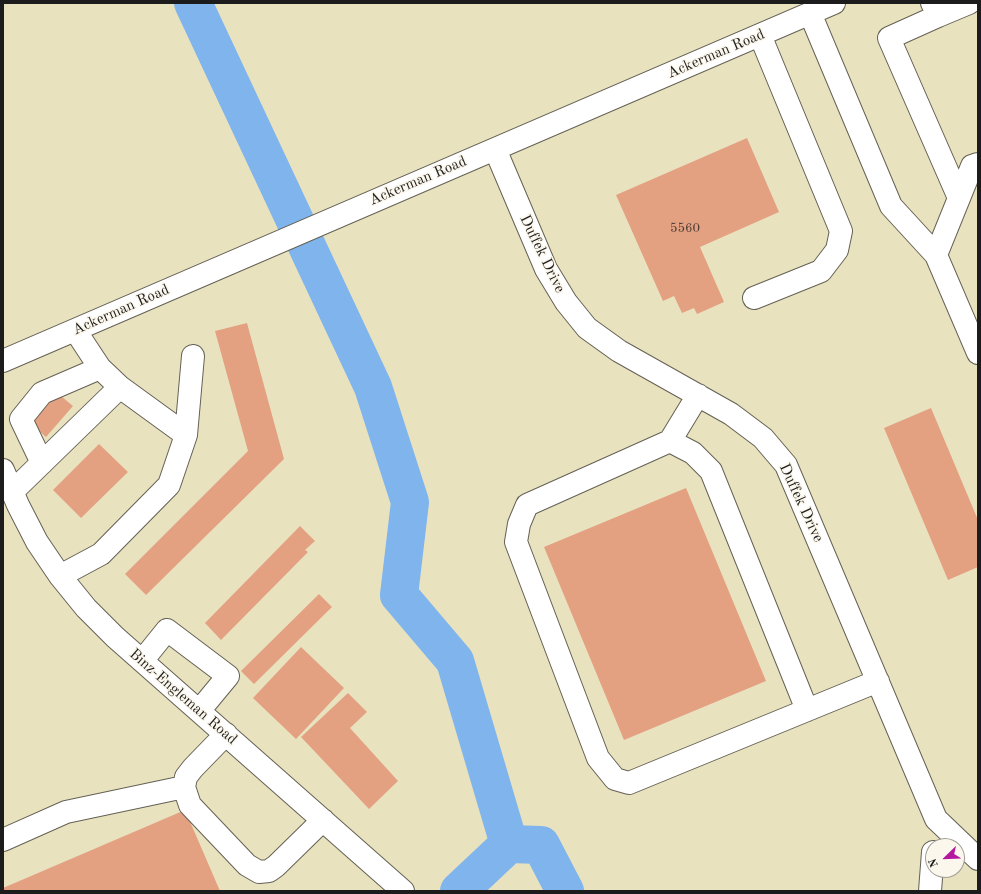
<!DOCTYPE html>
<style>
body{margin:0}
#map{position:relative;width:981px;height:894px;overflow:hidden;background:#e9e2bf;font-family:"Old Standard TT",serif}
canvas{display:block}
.frame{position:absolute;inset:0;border:4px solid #1c1c1c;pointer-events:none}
.north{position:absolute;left:925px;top:838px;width:40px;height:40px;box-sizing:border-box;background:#fbf7ec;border:1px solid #a29f99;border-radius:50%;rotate:247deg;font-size:11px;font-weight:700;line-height:16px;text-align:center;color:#1c1c1c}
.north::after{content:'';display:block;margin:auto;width:14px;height:18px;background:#b5179e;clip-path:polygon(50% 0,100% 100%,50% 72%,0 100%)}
</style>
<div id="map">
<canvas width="981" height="894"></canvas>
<div class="frame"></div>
<div class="north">N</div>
</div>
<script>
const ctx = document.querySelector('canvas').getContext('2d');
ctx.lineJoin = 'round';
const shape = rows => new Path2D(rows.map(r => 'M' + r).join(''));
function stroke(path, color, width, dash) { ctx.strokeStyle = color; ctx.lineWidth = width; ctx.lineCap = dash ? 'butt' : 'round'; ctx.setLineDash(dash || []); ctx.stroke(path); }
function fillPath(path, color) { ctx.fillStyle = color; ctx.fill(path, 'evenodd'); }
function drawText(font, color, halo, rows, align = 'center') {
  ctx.font = font + ' "Old Standard TT",serif'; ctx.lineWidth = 3; ctx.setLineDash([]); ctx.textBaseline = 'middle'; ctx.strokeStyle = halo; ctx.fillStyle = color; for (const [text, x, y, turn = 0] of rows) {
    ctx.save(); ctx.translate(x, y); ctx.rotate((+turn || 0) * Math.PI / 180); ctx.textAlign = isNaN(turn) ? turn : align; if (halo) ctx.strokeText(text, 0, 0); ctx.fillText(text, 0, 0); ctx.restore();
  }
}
const river = shape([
 [193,3,373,387,410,502,399,595,455,661,509,844,459,891],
 [509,844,541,845,565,891]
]);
const building = shape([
 [747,138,779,212,700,247,724,302,697,314,694,308,682,313,674,296,663,301,616,195],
 [247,323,284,459,146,595,125,574,248,451,215,331],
 [55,391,73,406,46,437,29,422],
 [931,408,978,520,978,567,948,580,884,428],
 [99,444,128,472,81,518,53,490],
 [686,488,766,681,624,740,544,547],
 [300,526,315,541,305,550,308,552,221,640,205,623],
 [319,594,332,607,254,684,241,671],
 [301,647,344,688,296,739,253,698],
 [348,693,367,712,350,728,398,781,369,809,301,737],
 [185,810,220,891,3,891,3,888]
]);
const minor = shape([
 [932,3,938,16,889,38,959,198],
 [810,13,891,206,936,255,978,353],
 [938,16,969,3],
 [495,149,546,269,566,302,587,328,619,351,731,414,763,438,786,465,936,819,978,859],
 [936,255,972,166,978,164],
 [754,298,821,271,837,250,841,231,760,35],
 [3,361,834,3],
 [698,395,670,441,527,505,519,524,516,542,598,758,615,779,629,783,878,681],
 [186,435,193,356],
 [670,441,693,453,711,471,807,710],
 [42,463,21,419,42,393,100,368],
 [3,470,18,505,37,542,60,576,86,608,115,637,403,891],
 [12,492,120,387],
 [60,576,101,554,169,485,186,435,120,387,100,368,75,330],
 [142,661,167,630,228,676,199,711],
 [226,734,193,768,186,777,184,787,190,805,247,865,259,872,269,871,276,866,323,820],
 [3,840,66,812,184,787],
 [930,891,933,852]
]);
const numberNames = [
 ["5560",685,229]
];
const streetNames = [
 ["Ackerman Road",716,54,-23],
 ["Ackerman Road",418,181,-23],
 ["Duffek Drive",542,254,64],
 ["Ackerman Road",121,310,-24],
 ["Duffek Drive",801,503,65],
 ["Binz-Engleman Road",183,697,41]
];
stroke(river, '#7fb4ed', 38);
fillPath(building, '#e3a182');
stroke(minor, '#646155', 24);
stroke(minor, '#fff', 22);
drawText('13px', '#4e3d36', null, numberNames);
drawText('15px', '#1c1c1c', '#fbf7ec', streetNames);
</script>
